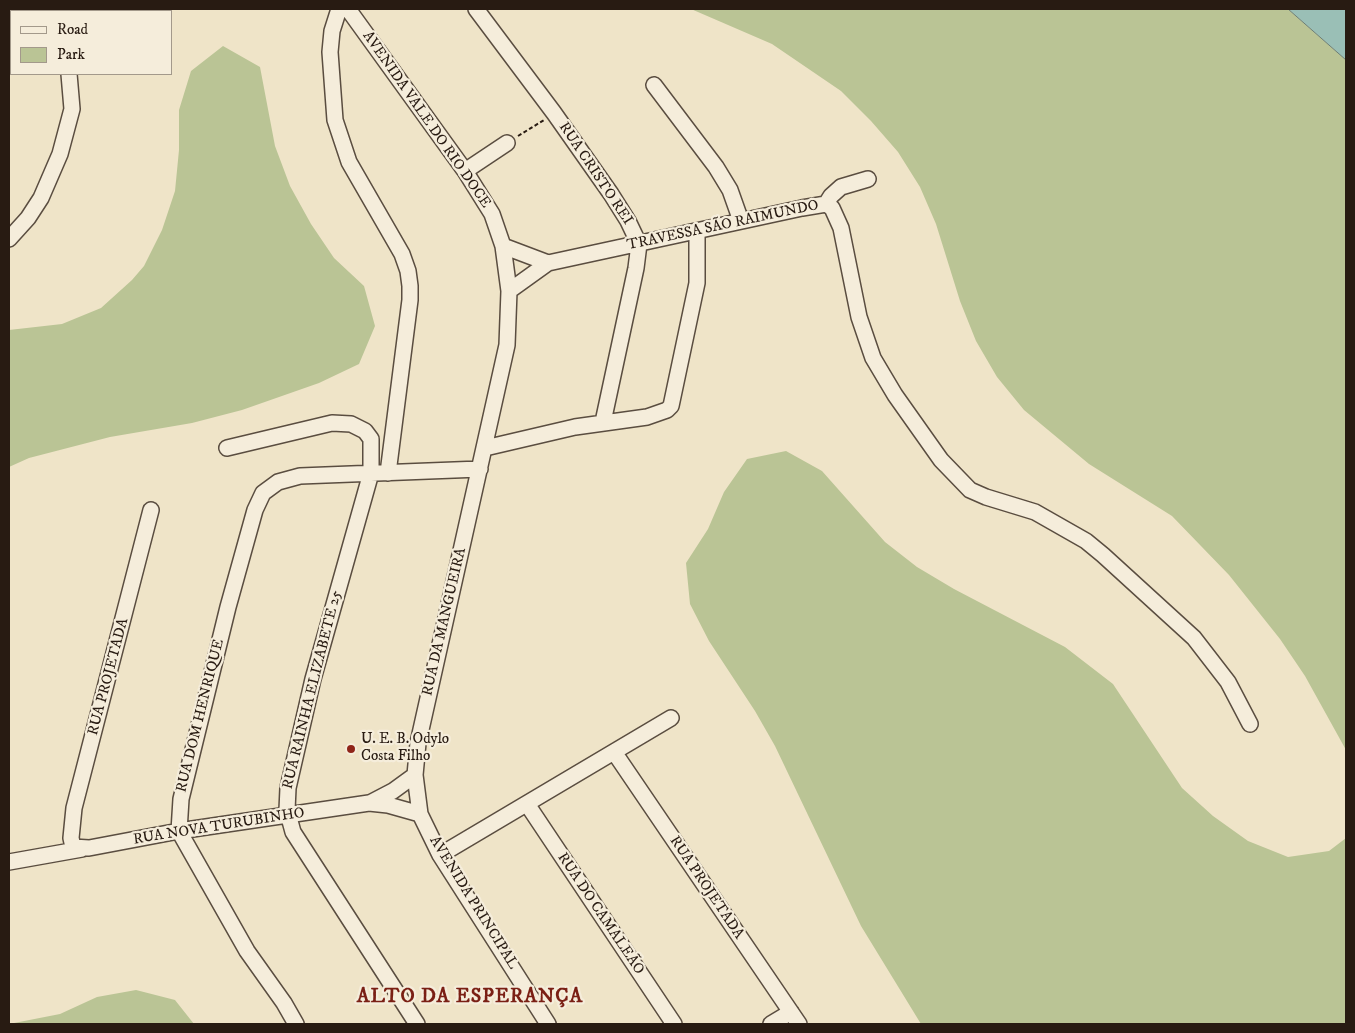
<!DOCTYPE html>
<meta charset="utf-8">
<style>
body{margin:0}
#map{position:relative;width:1355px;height:1033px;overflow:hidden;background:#efe4c8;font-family:"IM FELL DW Pica",serif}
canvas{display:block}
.frame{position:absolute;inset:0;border:10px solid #281b12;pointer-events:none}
.legend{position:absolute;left:10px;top:10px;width:162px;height:65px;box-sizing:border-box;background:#f5eddb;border:1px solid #a3998b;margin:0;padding:6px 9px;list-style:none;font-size:15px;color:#281b12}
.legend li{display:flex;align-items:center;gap:10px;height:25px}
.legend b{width:25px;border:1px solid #a3998b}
</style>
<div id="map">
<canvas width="1355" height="1033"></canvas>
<div class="frame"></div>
<ul class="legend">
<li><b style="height:6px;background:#f5eddb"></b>Road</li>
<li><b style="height:14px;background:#bac495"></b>Park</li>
</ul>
</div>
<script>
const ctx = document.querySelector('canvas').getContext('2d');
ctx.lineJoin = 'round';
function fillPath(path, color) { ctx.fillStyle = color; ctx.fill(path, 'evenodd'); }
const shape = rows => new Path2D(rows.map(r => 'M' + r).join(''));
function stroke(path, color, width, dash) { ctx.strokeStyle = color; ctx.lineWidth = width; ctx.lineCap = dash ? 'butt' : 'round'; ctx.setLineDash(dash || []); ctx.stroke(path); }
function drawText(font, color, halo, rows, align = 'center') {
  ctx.font = font + ' "IM FELL DW Pica",serif'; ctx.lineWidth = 4.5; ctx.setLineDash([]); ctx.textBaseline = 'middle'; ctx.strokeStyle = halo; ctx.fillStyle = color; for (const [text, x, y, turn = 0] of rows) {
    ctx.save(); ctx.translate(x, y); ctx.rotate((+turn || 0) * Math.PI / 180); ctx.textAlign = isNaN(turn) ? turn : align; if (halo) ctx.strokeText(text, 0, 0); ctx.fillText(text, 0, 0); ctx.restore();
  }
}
const green = shape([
 [691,9,1288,9,1346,60,1346,750,1305,676,1280,639,1229,575,1172,516,1089,464,1024,410,997,377,976,341,960,301,936,224,920,187,898,152,871,121,841,91,772,44],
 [223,46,260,67,275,146,290,186,311,224,334,258,364,286,375,326,359,364,319,383,242,410,192,423,110,437,29,458,9,467,9,330,62,324,101,308,132,280,144,266,162,230,175,191,179,150,179,110,191,71],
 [786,451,822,471,885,542,917,567,954,589,1065,647,1113,684,1182,788,1213,816,1248,841,1288,857,1329,851,1346,838,1346,1024,921,1024,861,926,775,746,755,711,709,641,690,604,686,563,708,529,724,492,747,459],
 [136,990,175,1000,194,1024,9,1024,60,1014,97,997]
]);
const water = shape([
 [1288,9,1346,9,1346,60,1288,9]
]);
const path = shape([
 [518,136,544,120]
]);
const minor = shape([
 [59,9,59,11],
 [339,9,332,31,330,52,335,120,349,162,402,254,408,271,410,286,410,300,388,473],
 [348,9,465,171,492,214,503,246,509,291,507,345,418,743,415,775,420,814,440,855,548,1024],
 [476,9,554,113,611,194,628,221,639,244,636,268,603,422],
 [654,85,716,167,730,190,741,221],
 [465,171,507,143],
 [826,204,831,196,841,187,868,179],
 [9,239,28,218,41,198,60,154,72,109,69,74],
 [503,246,548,263],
 [509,291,548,263,802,208,826,204,832,208,841,228,859,317,873,358,895,395,941,460,970,490,986,497,1035,512,1086,541,1103,555,1194,638,1228,682,1250,724],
 [227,448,332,423,351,424,365,431,371,439,371,473,313,679,288,788,287,810,293,832,417,1024],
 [485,448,575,427,647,417,667,410,671,406,697,283,697,232],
 [151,510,74,808,71,838,73,847,89,848,179,831,369,803,388,805,420,814],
 [614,752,799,1024],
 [370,803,393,791,415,775],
 [527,804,674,1024],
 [440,855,671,718],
 [9,862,82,849],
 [296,1024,284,1003,247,951,179,831,181,799,228,607,255,510,263,493,278,482,300,476,480,469],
 [771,1024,791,1012]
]);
const markers = [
 [351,749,5,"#8f2418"]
];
const streetNames = [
 ["AVENIDA VALE DO RIO DOCE",426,120,55],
 ["RUA CRISTO REI",595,174,56],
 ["TRAVESSA SÃO RAIMUNDO",723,226,-12],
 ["RUA DA MANGUEIRA",445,622,-77],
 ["RUA PROJETADA",109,677,-75],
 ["RUA RAINHA ELIZABETE 25",313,690,-76],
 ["RUA DOM HENRIQUE",201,716,-76],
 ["RUA NOVA TURUBINHO",219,827,-9],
 ["RUA PROJETADA",706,888,56],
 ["AVENIDA PRINCIPAL",473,903,58],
 ["RUA DO CAMALEÃO",600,914,56]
];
const poiNames = [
 ["U. E. B. Odylo",361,740],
 ["Costa Filho",361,757]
];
const districtNames = [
 ["ALTO DA ESPERANÇA",470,998]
];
fillPath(green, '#bac495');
fillPath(water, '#9abfb6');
stroke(water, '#6c7d74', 1);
stroke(minor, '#5a4d40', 18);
stroke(path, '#281b12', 2, [4, 2.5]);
stroke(minor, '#f5eddb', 15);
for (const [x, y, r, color] of markers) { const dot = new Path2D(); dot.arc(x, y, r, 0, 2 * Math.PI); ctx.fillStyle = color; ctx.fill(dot); stroke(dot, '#f5eddb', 2); }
drawText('15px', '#281b12', '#f5eddb', streetNames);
drawText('15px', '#281b12', '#f5eddb', poiNames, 'left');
ctx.letterSpacing = '1px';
drawText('bold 20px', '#7a1f14', '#f5eddb', districtNames);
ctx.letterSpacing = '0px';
</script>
